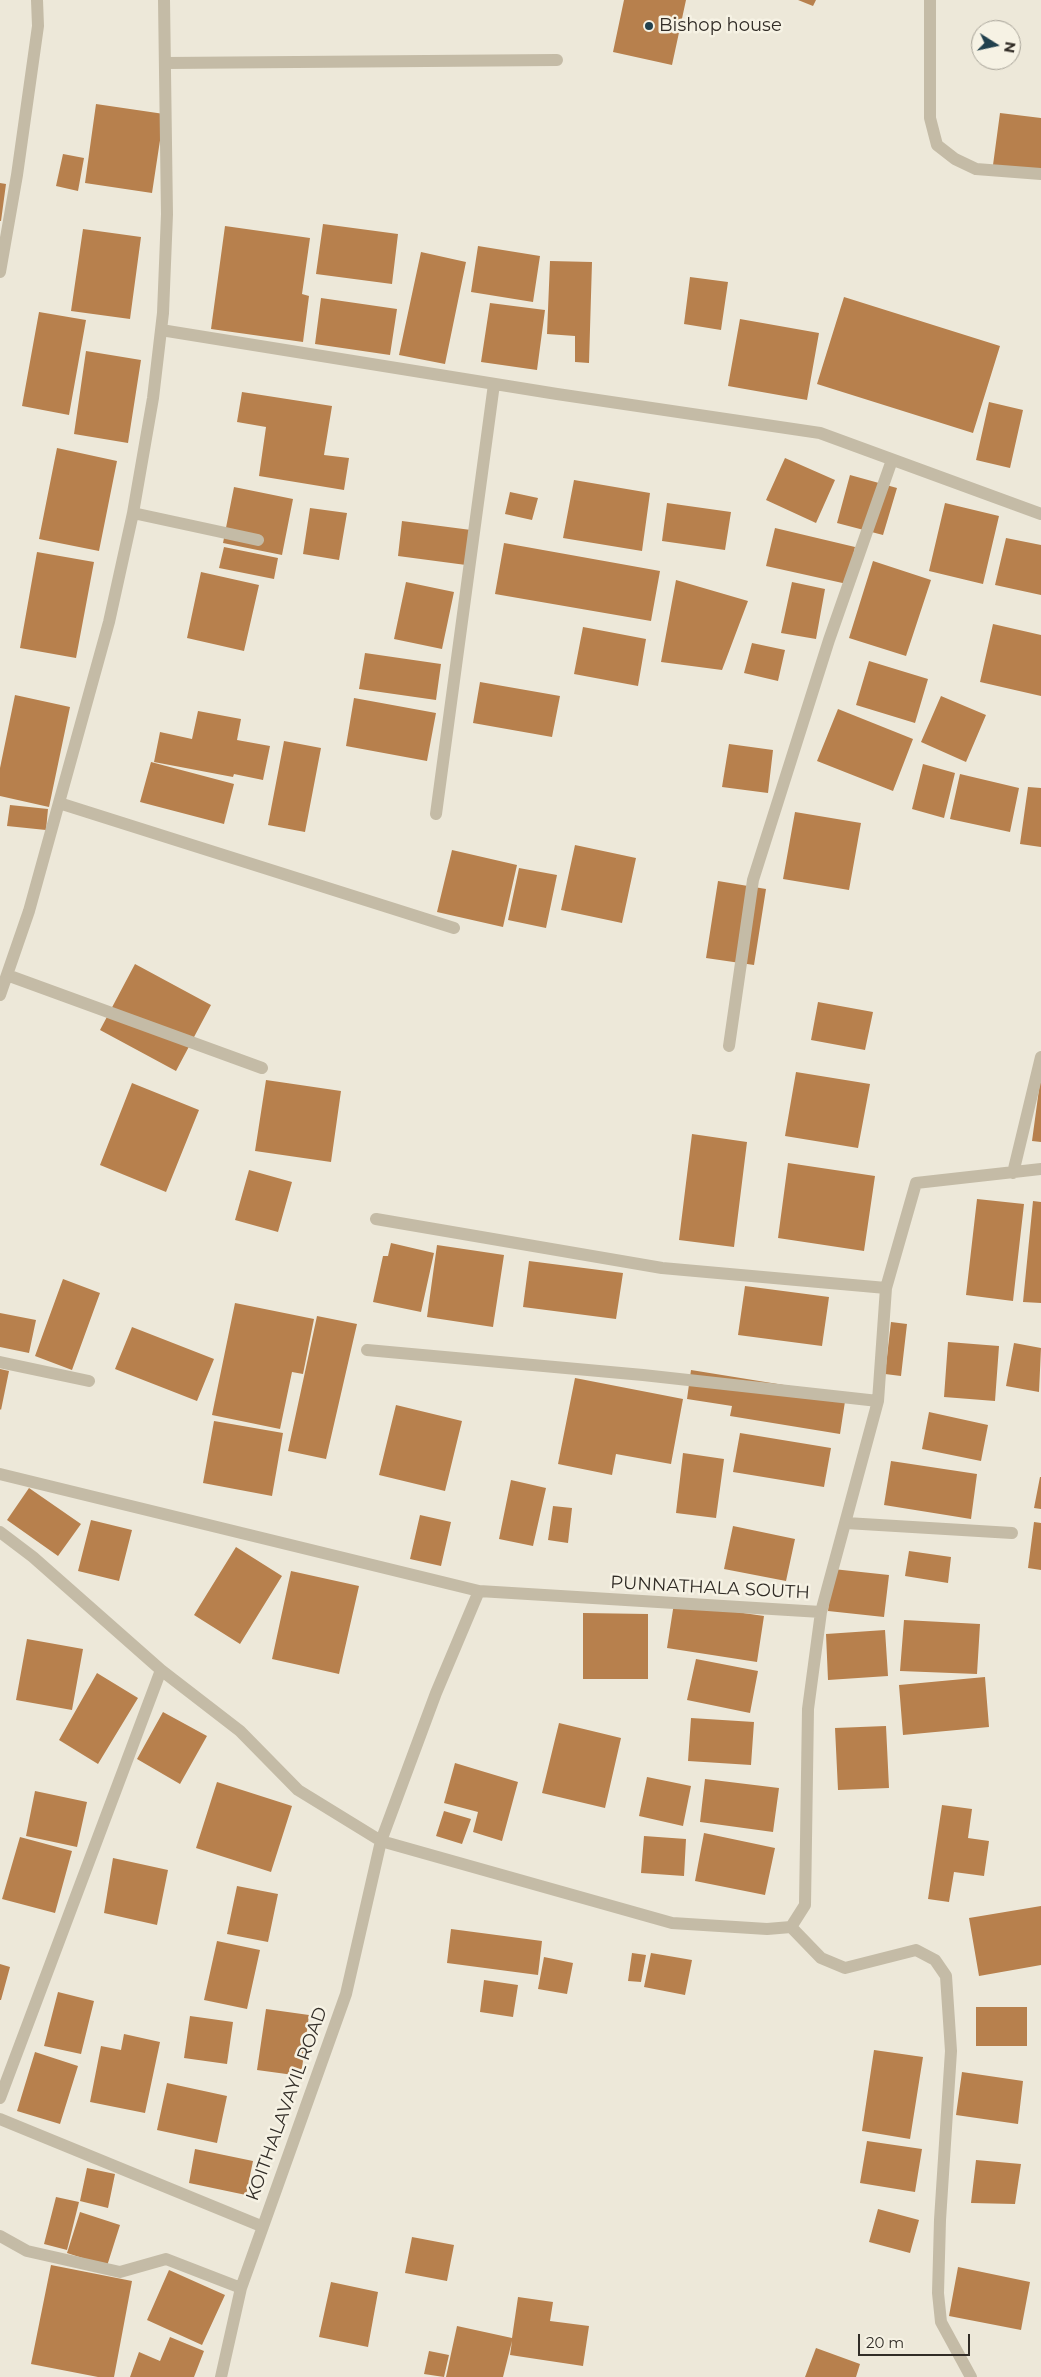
<!DOCTYPE html>
<style>
body{margin:0}
#map{position:relative;width:1041px;height:2377px;overflow:hidden;background:#ede8d9;font-family:Montserrat,sans-serif}
canvas{display:block}
.north{position:absolute;left:971px;top:20px;width:50px;height:50px;box-sizing:border-box;background:#f6f2e4;border:1px solid #a7a398;border-radius:50%;rotate:100deg;font-size:14px;font-weight:700;line-height:20px;text-align:center;color:#312c26}
.north::after{content:'';display:block;margin:auto;width:18px;height:22px;background:#21404d;clip-path:polygon(50% 0,100% 100%,50% 72%,0 100%)}
.scale{position:absolute;left:858px;top:2334px;width:112px;height:22px;box-sizing:border-box;border:2px solid #312c26;border-top:0;padding-left:6px;font-size:15px;line-height:18px;white-space:nowrap;color:#312c26;-webkit-text-stroke:4px #f6f2e4;paint-order:stroke}
</style>
<div id="map">
<canvas width="1041" height="2377"></canvas>
<div class="north">N</div>
<div class="scale">20 m</div>
</div>
<script>
const ctx = document.querySelector('canvas').getContext('2d');
ctx.lineJoin = 'round';
function fillPath(path, color) { ctx.fillStyle = color; ctx.fill(path, 'evenodd'); }
const shape = rows => new Path2D(rows.map(r => 'M' + r).join(''));
function stroke(path, color, width, dash) { ctx.strokeStyle = color; ctx.lineWidth = width; ctx.lineCap = dash ? 'butt' : 'round'; ctx.setLineDash(dash || []); ctx.stroke(path); }
function drawText(font, color, halo, rows, align = 'center') {
  ctx.font = font + ' Montserrat,sans-serif'; ctx.lineWidth = 5; ctx.setLineDash([]); ctx.textBaseline = 'middle'; ctx.strokeStyle = halo; ctx.fillStyle = color; for (const [text, x, y, turn = 0] of rows) {
    ctx.save(); ctx.translate(x, y); ctx.rotate((+turn || 0) * Math.PI / 180); ctx.textAlign = isNaN(turn) ? turn : align; if (halo) ctx.strokeText(text, 0, 0); ctx.fillText(text, 0, 0); ctx.restore();
  }
}
const building = shape([
 [624,0,686,0,672,65,613,52],
 [798,0,816,0,813,6],
 [96,104,164,114,152,193,85,183],
 [1000,113,1041,118,1041,171,993,165],
 [63,154,84,158,78,191,56,186],
 [0,183,6,184,1,221,0,221],
 [323,224,398,234,392,284,316,274],
 [225,226,310,238,302,294,309,296,303,342,211,329],
 [83,229,141,237,130,319,71,311],
 [478,246,540,256,533,302,471,292],
 [421,252,466,262,445,364,399,355],
 [550,261,592,262,589,363,575,362,575,336,547,334],
 [690,277,728,282,721,330,684,324],
 [844,297,1000,346,973,433,817,384],
 [321,298,397,309,390,355,315,344],
 [490,303,545,310,537,370,481,362],
 [39,312,86,320,69,415,22,406],
 [740,319,819,333,807,400,728,386],
 [86,351,141,360,128,443,74,434],
 [242,392,332,406,324,455,349,458,344,490,259,476,266,427,237,422],
 [989,402,1023,410,1010,468,976,460],
 [57,448,117,461,99,551,39,539],
 [785,458,835,480,816,523,766,500],
 [850,475,897,488,883,535,837,523],
 [574,480,650,493,642,551,563,538],
 [234,487,293,499,282,555,223,543],
 [510,492,538,498,532,520,505,514],
 [667,503,731,512,725,550,662,541],
 [945,503,999,516,983,584,929,571],
 [310,508,347,513,339,560,303,554],
 [402,521,471,530,466,565,398,556],
 [775,528,855,547,847,584,766,566],
 [1006,538,1041,545,1041,595,995,585],
 [504,543,660,571,651,621,495,594],
 [224,547,278,558,274,579,219,568],
 [37,552,94,562,76,658,20,648],
 [873,561,931,580,906,656,849,638],
 [201,572,259,585,244,651,187,638],
 [676,580,748,601,722,670,661,662],
 [406,582,454,592,442,649,394,639],
 [792,582,825,589,816,639,781,633],
 [993,624,1041,635,1041,696,980,682],
 [583,627,646,639,638,686,574,674],
 [752,643,785,650,778,681,744,673],
 [365,653,441,664,436,700,359,689],
 [869,661,928,679,915,723,856,705],
 [480,682,560,696,552,737,473,723],
 [15,695,70,707,49,807,0,796,0,768],
 [941,696,986,715,966,762,921,742],
 [354,698,436,713,427,761,346,746],
 [838,709,913,739,893,791,817,761],
 [198,711,241,719,237,740,270,746,263,780,234,774,233,777,154,762,160,732,192,739],
 [284,741,321,748,305,832,268,825],
 [729,744,773,750,768,793,722,787],
 [151,762,234,784,224,824,140,802],
 [923,764,955,773,944,818,912,809],
 [960,774,1019,788,1010,832,950,819],
 [1028,787,1041,788,1041,847,1020,844],
 [10,805,48,809,46,830,7,826],
 [795,812,861,823,849,890,783,879],
 [575,845,636,858,622,923,561,910],
 [452,850,517,865,503,927,437,912],
 [519,868,557,875,546,928,508,920],
 [718,881,766,889,754,965,706,958],
 [135,964,211,1005,176,1071,100,1030],
 [818,1002,873,1012,865,1050,811,1040],
 [796,1072,870,1084,858,1148,785,1136],
 [266,1080,341,1091,331,1162,255,1151],
 [1040,1082,1041,1083,1041,1142,1032,1141],
 [132,1083,199,1110,166,1192,100,1165],
 [692,1134,747,1142,734,1247,679,1240],
 [788,1163,875,1176,864,1251,778,1238],
 [249,1170,292,1182,278,1232,235,1220],
 [977,1199,1024,1204,1013,1301,966,1295],
 [1033,1201,1041,1202,1041,1303,1023,1302],
 [391,1243,434,1253,421,1312,373,1302,383,1256,388,1256],
 [437,1245,504,1255,493,1327,427,1317],
 [529,1261,623,1273,616,1319,523,1307],
 [63,1279,100,1293,72,1370,35,1356],
 [745,1286,829,1297,822,1346,738,1335],
 [235,1303,314,1319,303,1374,292,1372,280,1429,212,1415],
 [0,1313,36,1320,29,1353,0,1347],
 [317,1316,357,1324,326,1459,288,1451],
 [891,1322,907,1324,901,1376,885,1374],
 [132,1327,214,1359,197,1401,115,1369],
 [948,1342,999,1346,995,1401,944,1397],
 [1014,1343,1041,1348,1039,1392,1006,1386],
 [0,1369,9,1371,1,1410,0,1409],
 [691,1370,846,1395,840,1434,730,1416,732,1406,687,1399],
 [575,1378,683,1399,671,1464,616,1454,612,1475,558,1464],
 [396,1405,462,1421,445,1491,379,1475],
 [929,1412,988,1425,981,1461,922,1449],
 [214,1421,283,1433,272,1496,203,1483],
 [740,1433,831,1448,824,1487,733,1472],
 [683,1453,724,1459,716,1518,676,1513],
 [891,1461,977,1474,971,1519,884,1505],
 [1040,1477,1041,1477,1041,1509,1034,1508],
 [511,1480,546,1488,533,1546,499,1539],
 [29,1488,81,1524,58,1556,7,1520],
 [553,1506,572,1508,568,1543,548,1540],
 [420,1515,451,1522,441,1566,410,1559],
 [91,1520,132,1530,119,1581,78,1571],
 [1034,1522,1041,1523,1041,1570,1028,1568],
 [733,1526,795,1539,786,1581,724,1569],
 [236,1547,282,1576,240,1644,194,1615],
 [909,1551,951,1557,948,1583,905,1576],
 [833,1569,889,1575,884,1617,828,1611],
 [291,1571,359,1586,339,1674,272,1659],
 [674,1603,764,1616,757,1662,667,1648],
 [583,1613,648,1614,648,1679,583,1679],
 [904,1620,980,1624,977,1674,900,1671],
 [885,1630,888,1676,828,1680,826,1634],
 [27,1639,83,1649,72,1710,16,1700],
 [696,1659,758,1671,750,1713,687,1700],
 [97,1673,138,1698,98,1764,59,1740],
 [985,1677,989,1727,903,1735,899,1685],
 [163,1712,207,1736,180,1784,137,1759],
 [691,1718,754,1722,751,1765,688,1761],
 [559,1723,621,1738,605,1808,542,1793],
 [886,1726,889,1788,838,1790,835,1728],
 [455,1763,518,1782,502,1841,473,1832,478,1812,444,1803],
 [647,1777,691,1786,683,1826,639,1816],
 [705,1779,779,1788,773,1832,700,1822],
 [217,1782,292,1806,271,1872,196,1848],
 [35,1791,87,1802,77,1847,26,1836],
 [942,1805,972,1809,968,1838,989,1841,984,1876,954,1872,949,1902,928,1899],
 [444,1811,471,1819,462,1844,436,1836],
 [704,1833,775,1848,765,1895,695,1881],
 [644,1836,686,1839,684,1876,641,1873],
 [20,1837,72,1851,55,1913,2,1899],
 [113,1858,168,1870,157,1925,104,1913],
 [237,1886,278,1894,268,1942,227,1934],
 [1041,1906,1041,1965,979,1976,969,1918],
 [451,1929,542,1941,538,1975,447,1963],
 [217,1941,260,1950,247,2009,204,2000],
 [632,1953,646,1955,641,1982,628,1981],
 [651,1953,692,1960,685,1995,644,1987],
 [544,1957,573,1963,567,1994,538,1989],
 [0,1964,10,1967,1,2000,0,2000],
 [484,1980,518,1985,513,2017,480,2012],
 [58,1992,94,2001,81,2054,44,2046],
 [976,2007,1027,2007,1027,2046,976,2046],
 [266,2009,309,2015,301,2076,257,2070],
 [190,2016,233,2022,227,2064,184,2058],
 [124,2034,160,2042,145,2113,90,2102,101,2046,121,2050],
 [874,2050,923,2057,910,2139,862,2131],
 [35,2052,78,2066,60,2124,17,2111],
 [962,2072,1023,2081,1018,2124,956,2115],
 [167,2083,227,2096,217,2143,157,2130],
 [867,2141,922,2149,915,2192,860,2183],
 [195,2149,253,2161,246,2195,189,2183],
 [976,2160,1021,2164,1015,2204,971,2203],
 [87,2168,115,2174,108,2208,80,2201],
 [56,2197,79,2202,67,2250,44,2244],
 [878,2209,919,2220,910,2253,869,2242],
 [80,2212,120,2225,107,2266,67,2253],
 [412,2237,454,2245,447,2281,405,2273],
 [51,2265,132,2281,114,2377,98,2377,31,2364],
 [958,2267,1030,2282,1021,2330,949,2316],
 [169,2270,225,2295,202,2345,147,2320],
 [331,2282,378,2292,368,2347,319,2337],
 [518,2297,553,2302,550,2321,589,2326,583,2366,510,2355,512,2341,503,2377,446,2377,457,2326,512,2338],
 [170,2337,204,2351,194,2377,130,2377,139,2352,160,2361],
 [816,2348,860,2364,856,2377,805,2377],
 [429,2351,449,2355,444,2377,424,2374]
]);
const street = shape([
 [930,0,930,118,937,145,955,159,976,169,1041,174],
 [166,63,557,60],
 [0,272,17,175,38,26,37,0],
 [161,330,557,394,820,433,1041,514],
 [133,513,258,540],
 [59,803,454,928],
 [436,814,494,384],
 [7,975,262,1068],
 [0,995,29,911,109,622,133,513,153,398,163,313,167,214,164,0],
 [729,1046,753,880,829,640,892,460],
 [1013,1173,1041,1057],
 [376,1219,662,1268,886,1288],
 [367,1350,643,1375,878,1401],
 [0,1362,89,1381],
 [0,1474,479,1591],
 [846,1523,1012,1533],
 [0,1532,33,1557,161,1670,240,1731,298,1790,381,1841,672,1923,767,1929,791,1927,805,1905,808,1709,821,1612],
 [791,1927,821,1958,845,1968,916,1950,935,1960,946,1976,951,2051,940,2220,938,2293,941,2322,971,2377],
 [0,2098,161,1670],
 [0,2119,261,2226],
 [0,2236,27,2251,120,2272,166,2259,241,2288],
 [221,2377,241,2288,346,1994,381,1841,436,1693,479,1591,821,1612,878,1401,886,1288,916,1183,1041,1169]
]);
const markers = [
 [649,26,5,"#21404d"]
];
const poiNames = [
 ["Bishop house",659,26]
];
const streetNames = [
 ["PUNNATHALA SOUTH",710,1588,3],
 ["KOITHALAVAYIL ROAD",287,2104,-70]
];
fillPath(building, '#b7804d');
stroke(street, '#c4bba6', 12);
for (const [x, y, r, color] of markers) { const dot = new Path2D(); dot.arc(x, y, r, 0, 2 * Math.PI); ctx.fillStyle = color; ctx.fill(dot); stroke(dot, '#f6f2e4', 2); }
drawText('18px', '#312c26', '#f6f2e4', poiNames, 'left');
drawText('18px', '#312c26', '#f6f2e4', streetNames);
</script>
